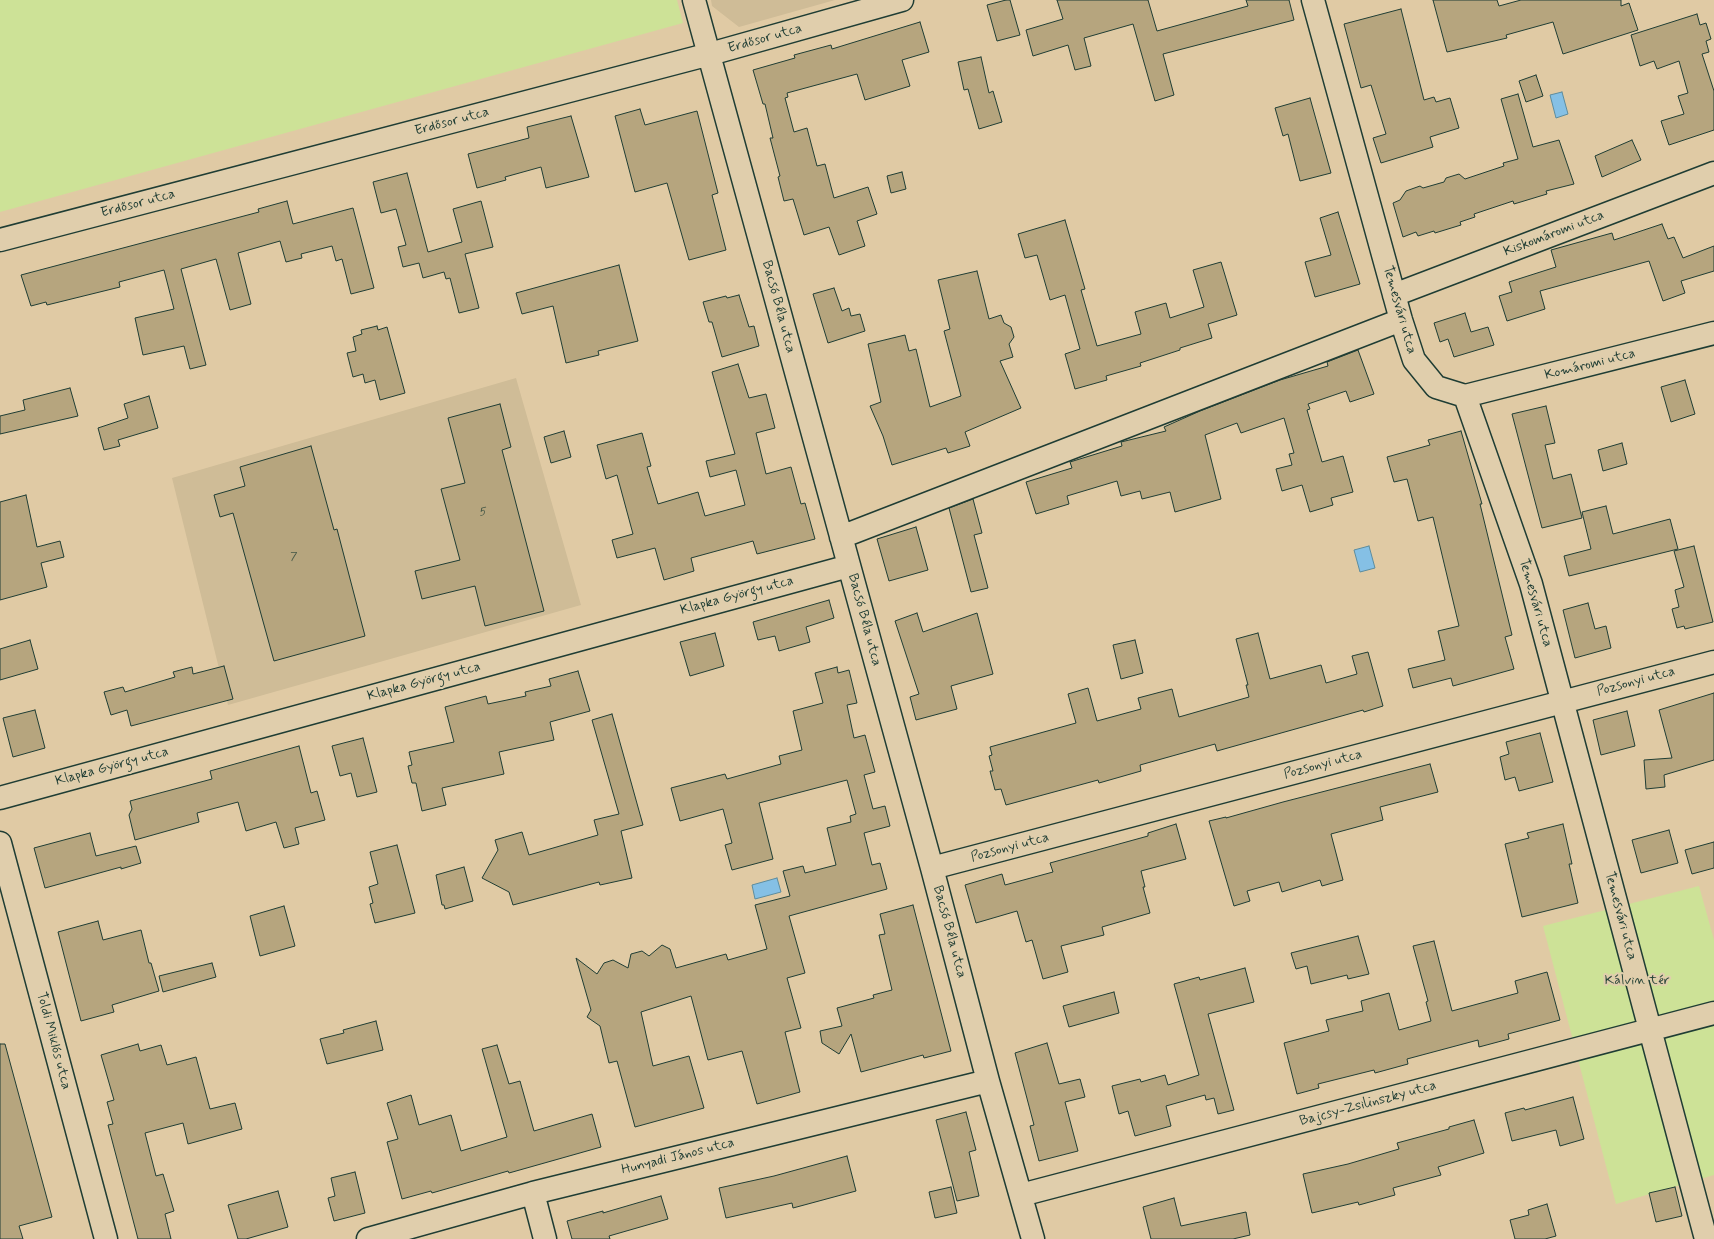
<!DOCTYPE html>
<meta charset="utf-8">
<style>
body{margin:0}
canvas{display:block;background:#e0caa4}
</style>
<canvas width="1714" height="1239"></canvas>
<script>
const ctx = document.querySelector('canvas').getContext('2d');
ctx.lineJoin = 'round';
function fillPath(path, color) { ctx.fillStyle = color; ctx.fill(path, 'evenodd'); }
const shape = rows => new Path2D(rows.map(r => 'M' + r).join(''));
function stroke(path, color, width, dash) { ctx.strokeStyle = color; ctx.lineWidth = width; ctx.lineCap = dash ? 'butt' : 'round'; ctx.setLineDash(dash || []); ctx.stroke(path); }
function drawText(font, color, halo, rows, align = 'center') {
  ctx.font = font + ' Mynerve,sans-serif'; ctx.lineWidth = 4; ctx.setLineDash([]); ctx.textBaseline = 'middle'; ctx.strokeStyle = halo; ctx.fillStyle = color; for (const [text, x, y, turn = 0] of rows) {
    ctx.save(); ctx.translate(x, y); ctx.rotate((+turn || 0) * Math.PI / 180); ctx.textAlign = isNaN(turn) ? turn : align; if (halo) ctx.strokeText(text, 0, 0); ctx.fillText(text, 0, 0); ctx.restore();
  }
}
const built = shape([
 [711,0,835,0,739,27,712,6],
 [516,378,581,605,228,705,172,478]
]);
const green = shape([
 [0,0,677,0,683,23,0,212],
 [1699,886,1714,940,1714,1175,1616,1204,1543,926]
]);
const water = shape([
 [1562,92,1568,114,1556,118,1550,95,1562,92],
 [1369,546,1375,568,1360,572,1354,550,1369,546],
 [777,878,781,892,755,899,752,885,777,878]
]);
const building = shape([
 [1006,0,1010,0,1020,35,997,41,987,5,1006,0],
 [1057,0,1148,0,1157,31,1248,6,1246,0,1289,0,1294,20,1163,54,1174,95,1155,101,1133,24,1084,38,1091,66,1075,70,1068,45,1033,56,1026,30,1063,19,1057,0],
 [1433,0,1497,0,1499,6,1521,0,1621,0,1621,6,1629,3,1638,30,1563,54,1553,22,1506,35,1507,38,1447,52,1433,0],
 [1401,9,1424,100,1434,97,1436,102,1450,98,1459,128,1430,137,1433,147,1381,163,1373,138,1386,134,1371,85,1361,88,1344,24,1401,9],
 [1697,14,1700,25,1706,23,1711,39,1706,41,1709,52,1702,54,1714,91,1714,130,1669,145,1661,121,1684,114,1678,96,1688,93,1679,61,1657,69,1654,61,1640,66,1631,35,1697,14],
 [920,22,929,52,902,60,910,86,865,100,857,74,787,93,788,97,785,98,794,132,807,128,817,166,825,164,834,198,868,187,877,214,857,221,865,246,839,255,829,227,804,235,793,199,784,201,778,177,780,176,770,138,773,138,765,104,763,104,753,70,795,58,794,55,831,45,832,49,920,22],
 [981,57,989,93,993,91,1002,122,979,129,968,89,964,90,958,62,981,57],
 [1536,75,1543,96,1526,102,1519,81,1536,75],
 [1518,94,1533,147,1559,140,1574,184,1546,191,1547,194,1514,204,1513,201,1474,214,1475,217,1460,222,1461,225,1435,233,1434,231,1418,236,1416,232,1403,237,1393,203,1400,200,1406,191,1420,186,1423,188,1444,182,1446,178,1459,174,1465,179,1504,166,1503,163,1518,159,1501,99,1518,94],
 [1310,98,1331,173,1300,181,1288,134,1283,136,1275,108,1310,98],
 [640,109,645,125,697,111,718,193,712,195,726,250,689,260,667,183,635,192,615,116,640,109],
 [571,116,589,177,546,188,541,167,505,177,506,180,477,188,468,154,529,138,527,127,571,116],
 [1632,140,1641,160,1602,177,1595,156,1632,140],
 [902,172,906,189,891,193,887,176,902,172],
 [407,173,428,252,462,242,453,209,481,201,493,247,465,254,479,308,459,313,450,278,446,279,444,272,423,278,419,263,403,267,398,247,406,245,396,209,381,213,373,182,407,173],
 [287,201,293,224,353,208,374,288,351,294,342,259,336,261,332,246,301,254,302,258,286,262,280,241,238,253,251,304,230,310,216,259,181,269,206,365,190,369,184,346,143,355,135,318,174,309,164,270,119,282,120,287,47,305,46,302,31,306,21,275,259,212,258,209,287,201],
 [1338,212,1360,284,1315,297,1305,262,1331,255,1320,218,1338,212],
 [1065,220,1085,289,1081,290,1097,346,1141,334,1135,312,1166,303,1170,318,1204,307,1193,270,1221,262,1237,315,1208,324,1212,338,1180,348,1180,350,1140,363,1141,366,1106,376,1107,380,1075,389,1065,354,1080,349,1065,295,1050,300,1037,255,1025,258,1018,234,1065,220],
 [1662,224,1668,239,1674,237,1683,258,1714,246,1714,271,1681,281,1685,293,1663,301,1649,261,1540,291,1545,309,1507,321,1499,296,1512,292,1509,282,1556,267,1551,250,1612,233,1614,240,1662,224],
 [619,265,638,341,598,351,599,355,566,363,553,306,522,314,516,293,619,265],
 [977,271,989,319,1001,315,1004,323,1011,327,1014,337,1009,344,1013,357,1000,361,1021,408,965,432,970,446,948,453,946,448,892,465,883,436,870,406,881,402,868,344,905,335,909,351,916,349,930,407,961,396,944,331,950,329,938,280,977,271],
 [834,288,842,311,849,308,851,316,860,314,865,331,828,343,813,294,834,288],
 [739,295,749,327,754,326,759,346,722,357,712,322,709,322,703,302,726,296,727,298,739,295],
 [1465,313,1471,332,1488,327,1494,345,1454,357,1448,339,1440,342,1434,323,1465,313],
 [377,326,378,330,387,327,405,393,380,400,375,380,365,383,363,374,353,377,347,353,356,351,353,337,362,334,361,330,377,326],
 [1358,350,1374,394,1350,402,1346,391,1308,404,1310,409,1307,410,1322,462,1343,456,1353,492,1331,498,1333,505,1310,512,1302,485,1282,491,1276,469,1292,465,1289,454,1294,453,1284,418,1241,433,1237,423,1205,435,1221,499,1175,512,1170,492,1142,499,1140,491,1121,496,1117,481,1067,496,1069,504,1036,514,1026,482,1072,468,1070,462,1122,446,1121,442,1166,431,1164,427,1200,411,1280,380,1328,366,1327,362,1358,350],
 [738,364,749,398,766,394,775,428,756,433,766,474,791,467,801,504,805,503,815,539,757,554,753,541,691,558,694,571,664,580,655,548,617,558,612,540,633,534,617,475,606,479,597,445,642,433,651,466,647,467,658,504,698,492,705,516,745,505,736,470,710,477,706,461,735,454,712,372,738,364],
 [1685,380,1695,414,1671,422,1661,387,1685,380],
 [70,388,78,416,0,434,0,416,25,410,23,400,70,388],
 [149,396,158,428,118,440,120,446,104,450,98,428,128,418,124,404,149,396],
 [500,404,511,447,502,450,544,611,485,626,475,586,422,599,415,571,460,560,441,489,465,483,448,418,500,404],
 [1546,406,1555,443,1545,445,1553,479,1571,474,1582,518,1542,528,1512,414,1546,406],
 [564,431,571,457,551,463,544,437,564,431],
 [1461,431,1482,504,1480,504,1512,635,1505,637,1514,669,1453,686,1451,678,1413,688,1408,669,1445,660,1438,631,1459,626,1433,517,1418,521,1407,479,1394,482,1387,457,1430,445,1428,440,1461,431],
 [1622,443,1627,464,1603,471,1598,450,1622,443],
 [311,446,334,530,337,529,365,636,274,661,233,513,220,517,214,495,245,486,240,467,311,446],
 [26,495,37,547,60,541,64,557,41,563,47,587,0,600,0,502,26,495],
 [973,499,982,533,974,535,988,588,971,592,949,508,973,499],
 [1606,506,1613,534,1670,519,1678,549,1569,576,1564,556,1591,549,1582,512,1606,506],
 [916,527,928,570,889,581,877,539,916,527],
 [1694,546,1713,622,1685,629,1684,626,1677,628,1672,609,1679,607,1675,590,1684,587,1674,551,1694,546],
 [829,600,834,618,806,627,810,642,779,651,775,636,758,640,753,622,829,600],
 [1588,603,1595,629,1606,626,1611,648,1575,658,1563,610,1588,603],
 [917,613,923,632,977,613,993,674,951,686,957,709,916,720,910,697,919,694,895,621,917,613],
 [715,633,724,666,690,676,680,642,715,633],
 [1258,633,1270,679,1321,665,1326,683,1357,674,1352,656,1368,652,1383,706,1364,712,1363,710,1217,751,1215,744,1140,765,1141,771,1099,783,1098,780,1006,805,1001,789,995,790,990,771,993,771,989,756,992,755,990,747,1076,723,1068,694,1088,688,1097,721,1141,709,1138,698,1172,689,1179,717,1249,697,1246,685,1248,685,1236,639,1258,633],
 [30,640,38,669,0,680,0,649,30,640],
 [1135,640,1143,673,1121,679,1113,645,1135,640],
 [224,666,233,699,131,726,127,710,111,715,104,692,123,687,125,692,175,677,173,672,192,667,193,674,224,666],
 [837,667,838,673,849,670,857,703,847,705,854,738,865,735,875,772,864,775,873,809,885,806,890,826,864,833,872,865,880,863,887,889,789,916,805,973,787,978,801,1028,785,1032,800,1092,757,1104,742,1051,708,1060,691,996,641,1012,653,1066,689,1056,704,1108,635,1127,617,1061,609,1063,600,1026,587,1017,591,1010,576,958,597,974,604,963,613,960,628,968,631,954,642,951,649,956,662,945,670,949,676,968,726,954,728,960,767,949,755,905,790,896,783,871,803,866,805,873,836,865,827,828,851,822,850,816,856,814,847,780,759,803,773,859,732,870,725,845,732,843,723,809,680,821,671,788,725,774,727,779,781,764,779,756,802,750,793,711,823,703,815,673,837,667],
 [578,671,590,711,550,722,554,740,499,752,504,774,442,788,446,805,422,811,416,783,412,783,408,766,412,765,409,752,454,742,445,707,486,696,488,704,526,696,525,692,551,686,549,679,578,671],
 [1714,693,1714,760,1664,775,1665,787,1646,789,1644,760,1672,758,1659,710,1714,693],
 [35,710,45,748,13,757,3,718,35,710],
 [1627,711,1635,746,1601,755,1593,720,1627,711],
 [612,714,643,825,621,831,632,878,600,885,599,882,513,905,509,892,482,878,498,850,495,840,522,832,529,855,598,835,594,820,619,814,592,720,612,714],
 [1540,733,1553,782,1519,791,1515,777,1505,780,1500,757,1509,754,1506,742,1540,733],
 [363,738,377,792,357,797,351,773,340,776,332,746,363,738],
 [299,746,311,793,317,791,325,820,295,828,299,844,284,848,276,822,246,831,238,802,197,813,199,822,135,840,129,815,132,809,130,801,212,779,210,771,299,746],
 [1430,764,1438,792,1380,807,1383,820,1331,834,1343,880,1322,886,1320,880,1282,892,1279,882,1247,891,1250,901,1234,906,1209,821,1226,817,1226,818,1283,802,1430,764],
 [1176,824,1186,859,1141,871,1145,887,1143,887,1150,913,1102,927,1104,935,1061,946,1068,972,1043,979,1032,940,1026,942,1017,911,976,923,965,885,1002,874,1005,885,1053,872,1050,863,1148,836,1148,833,1176,824],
 [1563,824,1572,864,1569,864,1578,903,1522,917,1505,844,1529,838,1527,833,1563,824],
 [1669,830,1678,863,1641,873,1632,840,1669,830],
 [90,833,96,856,136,846,141,863,121,869,121,867,45,888,34,848,90,833],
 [1714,842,1714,868,1692,874,1685,850,1714,842],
 [397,845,415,913,375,923,370,904,373,903,369,887,378,884,370,852,397,845],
 [464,867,473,901,445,909,444,905,442,905,436,875,464,867],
 [913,905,951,1051,924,1058,923,1055,861,1072,851,1034,839,1054,822,1043,820,1031,842,1026,837,1008,874,998,873,995,892,990,879,935,885,934,880,914,913,905],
 [284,906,295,946,260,956,250,916,284,906],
 [98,921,103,940,141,930,149,963,151,963,159,991,112,1005,114,1012,81,1021,58,932,98,921],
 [1358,936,1369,974,1348,979,1347,975,1311,984,1307,966,1296,969,1291,953,1358,936],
 [1434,941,1452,1011,1518,993,1515,981,1547,972,1560,1020,1508,1034,1509,1039,1479,1047,1478,1040,1407,1059,1408,1064,1375,1073,1374,1070,1318,1084,1319,1088,1297,1094,1284,1043,1329,1031,1326,1020,1363,1011,1361,1001,1389,993,1399,1030,1431,1021,1426,1002,1428,1001,1413,946,1434,941],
 [212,963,216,977,163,992,159,976,212,963],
 [1245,968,1254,1002,1208,1014,1234,1110,1218,1114,1214,1098,1206,1100,1205,1095,1166,1106,1171,1126,1135,1136,1128,1111,1119,1114,1112,1086,1140,1079,1141,1082,1165,1075,1168,1085,1199,1075,1174,984,1199,977,1200,980,1245,968],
 [1114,992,1119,1013,1069,1027,1063,1006,1114,992],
 [376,1021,383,1050,327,1064,320,1039,344,1033,343,1030,376,1021],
 [1047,1043,1059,1084,1080,1079,1085,1097,1065,1102,1078,1151,1039,1161,1030,1126,1034,1125,1015,1053,1047,1043],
 [0,1044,5,1044,52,1217,19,1226,23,1239,0,1239,0,1044],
 [138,1044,140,1051,161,1045,167,1065,196,1057,210,1109,235,1103,242,1129,188,1144,183,1123,145,1133,156,1176,163,1174,174,1211,165,1214,171,1239,138,1239,108,1125,113,1124,107,1102,114,1100,101,1055,138,1044],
 [497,1045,509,1084,520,1081,534,1131,592,1114,601,1147,509,1173,508,1171,432,1193,431,1191,402,1199,387,1142,398,1139,387,1103,411,1095,419,1125,451,1115,461,1151,507,1137,482,1049,497,1045],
 [1573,1097,1584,1139,1560,1146,1556,1130,1512,1141,1505,1113,1524,1108,1525,1110,1573,1097],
 [966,1112,976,1150,969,1152,979,1196,957,1201,936,1120,966,1112],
 [1474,1120,1484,1153,1438,1167,1441,1175,1393,1188,1395,1195,1359,1205,1358,1202,1312,1213,1303,1174,1348,1164,1399,1149,1397,1143,1449,1129,1449,1127,1474,1120],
 [847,1156,856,1191,793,1208,792,1203,726,1218,719,1188,774,1176,847,1156],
 [355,1172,365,1213,334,1221,328,1198,335,1196,331,1178,355,1172],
 [951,1187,957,1213,935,1218,929,1192,951,1187],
 [1675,1187,1682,1216,1656,1222,1649,1193,1675,1187],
 [278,1191,288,1227,246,1239,238,1239,228,1205,278,1191],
 [661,1196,668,1219,609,1236,610,1239,572,1239,567,1221,603,1211,603,1213,661,1196],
 [1174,1198,1181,1226,1246,1212,1250,1235,1233,1239,1151,1239,1143,1207,1174,1198],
 [1547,1204,1556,1236,1545,1239,1515,1239,1510,1220,1529,1215,1528,1210,1547,1204]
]);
const minor = shape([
 [694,0,932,868,988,1081,1033,1239],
 [1313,0,1401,320,1414,360,1436,387,1465,396,1531,584,1706,1239],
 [0,240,710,54,902,0],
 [1394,295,1714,173],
 [1465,396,1714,333],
 [841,537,1401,320],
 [0,798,849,566],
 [0,843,106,1239],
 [932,868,1714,662],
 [533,1193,545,1239],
 [1021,1195,1714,1013],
 [368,1239,533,1193,988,1081]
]);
const numberNames = [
 ["5",483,512],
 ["7",294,557]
];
const streetNames = [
 ["Erdősor utca",765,39,-16],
 ["Erdősor utca",452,122,-15],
 ["Erdősor utca",138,204,-15],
 ["Kiskomáromi utca",1554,234,-21],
 ["Bacsó Béla utca",778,307,75],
 ["Temesvári utca",1399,310,74],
 ["Komáromi utca",1590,365,-14],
 ["Klapka György utca",737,596,-15],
 ["Temesvári utca",1535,603,74],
 ["Bacsó Béla utca",864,620,75],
 ["Klapka György utca",424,682,-15],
 ["Pozsonyi utca",1636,682,-15],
 ["Pozsonyi utca",1323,765,-15],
 ["Klapka György utca",112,767,-15],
 ["Pozsonyi utca",1010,848,-15],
 ["Temesvári utca",1620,916,75],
 ["Bacsó Béla utca",949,932,75],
 ["Toldi Miklós utca",53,1041,75],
 ["Bajcsy-Zsilinszky utca",1368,1104,-15],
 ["Hunyadi János utca",678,1157,-14]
];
const parkNames = [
 ["Kálvin tér",1637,981]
];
fillPath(built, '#cfbc97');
fillPath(green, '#cde297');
fillPath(water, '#85c0e5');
stroke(water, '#5c8c9e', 1);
fillPath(building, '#b6a57e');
stroke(building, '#1f3d34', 1);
stroke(minor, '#1f3d34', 25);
stroke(minor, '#e0ceac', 22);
drawText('12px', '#455746', null, numberNames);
drawText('14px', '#1f3d34', '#e0ceac', streetNames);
drawText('14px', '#284539', '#e0ceac', parkNames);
</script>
